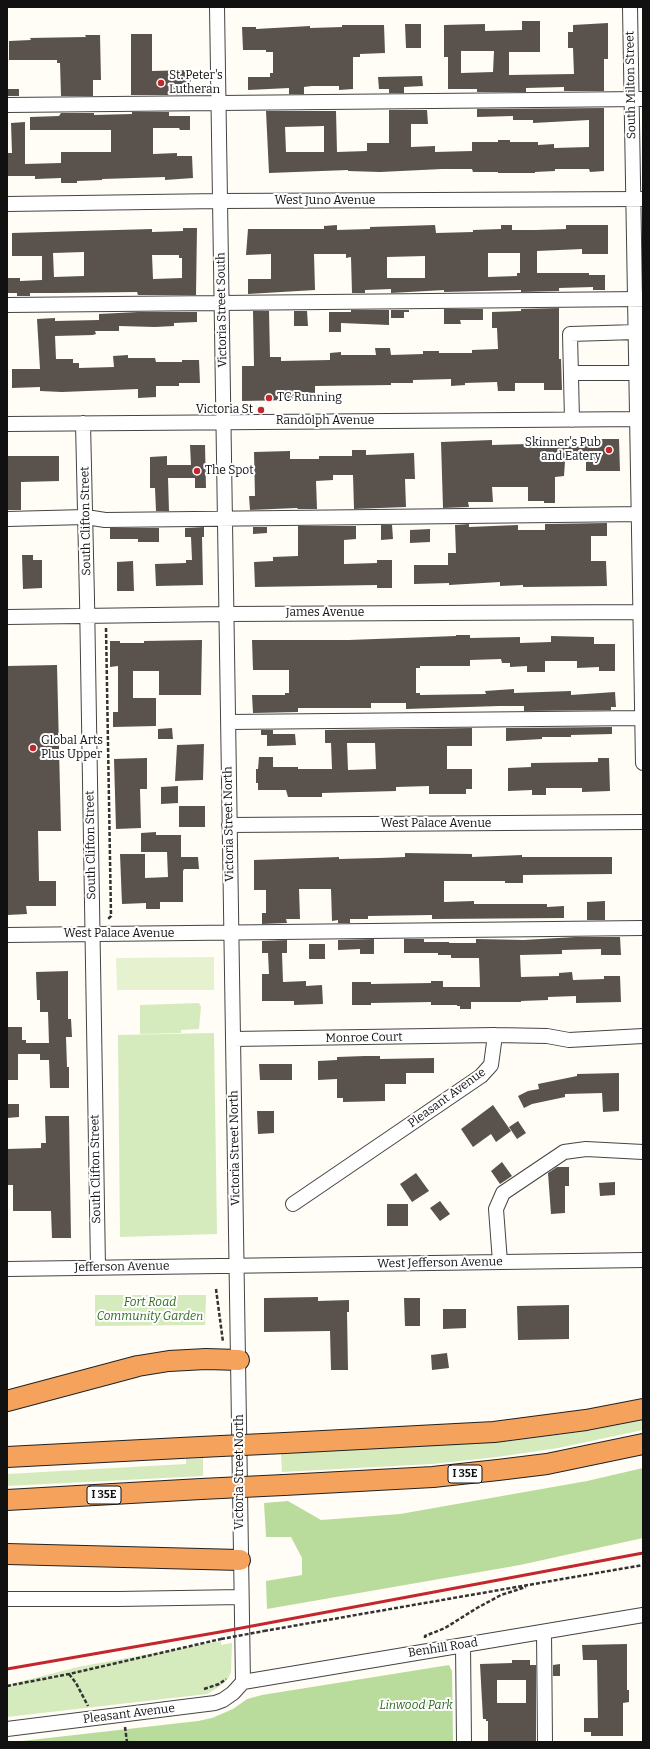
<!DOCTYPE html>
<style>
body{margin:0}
#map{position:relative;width:650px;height:1749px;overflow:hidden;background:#fffdf5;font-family:Bitter,serif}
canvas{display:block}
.frame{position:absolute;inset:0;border:8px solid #111;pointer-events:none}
</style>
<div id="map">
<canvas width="650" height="1749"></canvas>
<div class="frame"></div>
</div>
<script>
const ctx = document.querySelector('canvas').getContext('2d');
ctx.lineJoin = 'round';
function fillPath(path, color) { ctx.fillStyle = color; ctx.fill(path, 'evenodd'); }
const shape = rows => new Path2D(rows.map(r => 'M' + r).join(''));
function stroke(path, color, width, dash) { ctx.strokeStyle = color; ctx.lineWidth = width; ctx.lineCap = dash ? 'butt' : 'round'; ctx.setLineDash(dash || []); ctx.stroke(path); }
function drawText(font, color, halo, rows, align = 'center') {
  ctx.font = font + ' Bitter,serif'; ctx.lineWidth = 4; ctx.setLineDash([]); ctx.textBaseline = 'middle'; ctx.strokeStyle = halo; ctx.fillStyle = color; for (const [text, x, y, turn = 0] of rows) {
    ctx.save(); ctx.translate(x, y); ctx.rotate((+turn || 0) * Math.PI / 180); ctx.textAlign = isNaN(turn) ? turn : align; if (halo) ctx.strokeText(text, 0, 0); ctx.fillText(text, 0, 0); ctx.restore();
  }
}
const green = shape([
 [199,1003,201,1007,199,1029,181,1030,181,1033,140,1034,140,1005],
 [214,1033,217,1234,120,1237,118,1035],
 [95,1295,206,1295,205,1325,95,1326],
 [643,1420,643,1430,558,1448,497,1457,432,1464,282,1472,281,1454,511,1441,580,1432],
 [203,1458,203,1476,7,1486,7,1474,186,1464,186,1459],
 [221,1641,221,1645,232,1643,231,1672,228,1679,219,1687,207,1694,7,1717,7,1685,78,1667]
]);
const forest = shape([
 [643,1468,643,1538,520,1565,267,1609,266,1581,302,1575,302,1558,291,1537,266,1537,264,1503,288,1501,321,1520,400,1514,587,1481],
 [449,1665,452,1671,453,1742,13,1742,198,1721,212,1718,233,1709,247,1699,262,1695]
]);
const pitch = shape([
 [214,957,214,990,117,990,116,958]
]);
const building = shape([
 [522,21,540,21,540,52,509,52,509,75,574,74,573,48,568,48,568,32,573,32,573,25,608,23,608,59,604,59,604,91,564,91,564,87,526,88,526,92,477,92,477,89,448,89,448,57,444,57,444,25,485,24,485,31,522,30],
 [461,51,494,51,493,72,461,73],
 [405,24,421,24,421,48,406,48],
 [342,25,384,25,385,53,360,54,360,57,353,57,353,89,339,90,339,86,312,86,304,87,304,94,289,94,289,88,248,90,248,77,270,77,270,73,273,73,273,52,266,52,266,50,243,50,242,27,256,27,256,29,310,26,310,28,342,27],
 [131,34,152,34,152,71,191,70,191,95,131,95],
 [85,35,100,35,101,80,93,80,93,96,61,96,60,63,57,63,57,60,9,60,9,41,31,40,30,38,86,37],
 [422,76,423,86,404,87,404,93,389,93,389,89,379,89,378,77],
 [7,89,19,89,19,96,7,96],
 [604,108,604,171,590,172,589,169,555,169,555,171,535,172,535,173,498,173,498,172,473,172,472,169,442,169,380,172,348,171,348,170,269,173,266,111,336,111,337,152,367,151,367,143,389,143,389,110,427,110,428,124,411,124,411,147,435,146,435,152,472,151,472,142,498,142,498,140,510,140,510,142,538,142,538,145,554,144,554,148,589,147,589,120,533,123,533,120,513,120,513,116,477,117,477,109],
 [324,126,324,152,286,152,285,127],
 [132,112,169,112,169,116,190,116,190,130,180,130,179,128,153,128,153,154,177,153,177,156,192,156,193,178,165,180,165,177,102,179,102,180,77,181,77,183,61,183,61,178,35,179,35,176,8,176,8,153,12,153,11,123,25,122,25,164,61,163,61,152,111,152,111,130,30,130,30,117,59,116,61,113,94,113,94,115,132,114],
 [337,225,337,230,370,229,370,227,435,225,436,233,473,232,473,230,501,229,501,225,512,225,512,230,536,230,566,229,566,225,608,225,608,254,582,254,582,249,537,251,537,273,589,273,589,275,605,275,605,290,593,290,593,287,559,288,559,291,521,292,521,290,444,292,444,290,391,293,391,289,365,290,365,293,352,293,351,257,346,258,346,254,314,254,315,290,248,294,248,279,271,279,271,254,246,255,248,229,324,229,324,226],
 [488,253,520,253,520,273,517,273,517,276,488,277],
 [425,256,425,278,387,278,387,257],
 [183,228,197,228,196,295,138,295,137,292,58,293,30,293,30,296,17,296,17,293,7,293,7,278,20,278,20,281,42,280,42,256,12,256,12,233,152,229,152,232,183,231],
 [84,252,84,276,54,277,53,253],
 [152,255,179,255,179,258,182,258,182,278,153,279],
 [559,308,559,359,561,359,562,390,544,390,544,383,515,383,515,391,498,391,497,382,465,383,465,385,451,386,451,379,413,380,413,383,391,383,391,385,315,386,315,393,307,393,307,396,292,396,293,400,242,401,242,366,254,366,253,311,269,311,270,357,281,357,281,361,330,360,330,353,341,352,341,355,376,355,375,348,390,348,391,355,423,354,423,351,439,351,439,353,472,353,472,350,498,349,497,328,492,328,492,312,521,311,521,309],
 [444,309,483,309,483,320,460,320,461,324,444,324],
 [351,310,389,310,389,325,341,323,341,332,329,332,329,312,351,312],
 [391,310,409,310,409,312,404,312,404,318,391,318],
 [294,311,307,311,308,326,294,326],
 [138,312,197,312,197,322,174,323,174,326,155,327,119,326,119,331,95,331,96,334,93,335,55,336,56,359,73,359,73,363,79,363,79,368,114,367,113,356,128,355,128,358,155,358,156,362,182,362,182,360,199,360,200,383,179,383,179,386,156,386,156,397,138,398,138,389,62,392,40,391,40,387,12,388,12,369,40,369,37,319,55,318,55,321,99,320,99,314],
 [585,439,619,439,620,471,586,471,586,461,565,461,564,476,555,477,555,503,544,503,544,501,528,501,528,487,492,487,493,502,468,502,469,507,443,508,441,442,492,440,492,445,527,444,527,441,542,440,542,445,585,446],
 [190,445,205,445,206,488,195,488,195,478,168,478,169,511,156,511,155,488,150,488,150,457,167,456,167,465,191,465],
 [352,450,366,450,366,455,414,453,415,479,405,479,406,507,354,509,353,475,333,475,333,480,316,481,317,509,298,509,297,508,250,510,249,496,255,496,254,452,290,451,290,459,319,459,319,456,352,456],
 [7,456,59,456,59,481,21,482,21,510,7,510],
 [607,523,607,536,591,536,591,561,606,561,607,586,523,587,523,585,500,586,500,582,449,585,449,583,414,584,414,565,448,565,448,553,456,553,455,525,469,524,469,527,518,525,518,530,545,530,545,524],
 [381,525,392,525,393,539,381,540],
 [298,526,356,526,356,539,344,540,344,564,377,563,377,560,392,560,392,588,377,588,377,585,255,587,254,562,273,561,273,557,298,556],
 [204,527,204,537,202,537,203,585,156,586,155,564,186,563,186,560,192,560,191,537,185,537,185,528],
 [253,527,267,527,267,533,253,534],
 [110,528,159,528,159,542,138,542,138,539,110,539],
 [430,529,430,542,410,543,410,530],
 [22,555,33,555,33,560,42,560,42,588,23,589],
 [133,561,134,591,117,591,117,562],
 [456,635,470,635,470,638,520,637,520,643,551,642,551,636,594,637,594,644,615,644,615,671,599,671,599,667,577,668,577,661,545,661,545,672,527,672,527,666,510,667,510,663,502,663,501,659,470,660,470,666,420,666,420,668,416,668,416,693,420,693,420,695,486,694,485,691,514,689,514,693,571,691,571,695,615,692,616,707,611,707,611,710,524,711,524,706,499,706,406,709,406,703,371,703,371,708,298,708,298,712,253,713,252,695,285,695,285,693,289,693,289,670,253,670,252,640,349,640,456,636],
 [202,640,201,695,159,695,159,671,133,671,133,698,156,698,156,726,113,727,113,712,118,712,118,666,110,667,110,641,120,641,120,643,144,643,144,641],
 [57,665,61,831,38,831,39,881,56,881,56,906,26,906,27,914,7,915,7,666],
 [612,727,612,734,571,735,571,737,542,737,542,739,506,741,506,728],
 [172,728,173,739,158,739,158,729],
 [472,728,472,746,447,746,447,769,472,769,472,789,466,789,466,794,429,794,429,786,396,787,396,791,322,793,322,797,288,797,286,790,258,790,258,783,256,783,256,769,258,769,259,757,273,757,273,767,298,767,298,769,332,769,331,743,325,743,325,730],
 [347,743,375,743,376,769,348,770],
 [261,730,273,730,273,734,295,734,296,745,267,746,267,735,261,735],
 [204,744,203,780,175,781,177,745],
 [147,758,147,789,140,789,141,828,116,829,114,759],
 [598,758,609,758,610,791,582,792,582,788,546,788,546,795,532,795,532,790,508,791,508,768,531,767,531,763,598,762],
 [178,786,178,803,161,804,161,787],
 [179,806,205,806,205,827,179,827],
 [156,832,156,835,181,835,181,857,198,857,199,869,184,869,183,871,183,902,160,902,160,909,146,909,146,903,122,904,120,854,145,854,145,878,168,877,167,852,141,852,141,833],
 [405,853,472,854,472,857,522,855,522,857,612,857,612,874,523,875,523,883,505,883,505,881,444,881,444,902,474,901,474,904,547,904,547,907,564,906,564,918,432,919,432,915,368,916,368,919,350,919,350,923,338,923,338,920,332,921,331,889,299,889,300,919,286,919,287,923,262,924,262,913,266,913,266,890,254,890,254,860,339,857,339,859,379,858,405,857],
 [605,901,605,920,587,920,587,902],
 [575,937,620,937,621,955,601,955,601,949,562,950,562,954,520,955,521,977,559,976,559,973,572,972,573,980,604,979,604,976,620,976,621,1002,576,1003,576,996,548,997,548,1000,521,1001,521,1002,471,1002,471,1009,460,1009,460,1006,457,1006,457,1005,431,1005,431,1002,371,1003,371,1005,352,1005,352,982,371,982,371,984,431,983,431,981,443,981,443,987,480,987,479,958,451,958,451,955,438,955,438,953,404,953,404,939,424,939,424,942,449,942,449,943,476,943,476,939,524,940],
 [374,939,374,954,360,954,360,949,338,950,338,940],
 [287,940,287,953,282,953,283,982,306,981,306,986,322,985,323,1004,294,1005,294,1001,262,1001,262,974,269,974,268,953,262,953,262,941],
 [309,944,325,944,325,959,309,959],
 [68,971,68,1019,71,1019,72,1037,66,1037,67,1067,69,1067,69,1088,50,1088,49,1060,40,1060,40,1054,18,1054,18,1080,7,1080,7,1027,22,1027,22,1040,26,1040,26,1043,49,1043,48,1012,40,1012,40,1000,37,1000,36,972],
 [365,1056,380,1056,380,1059,434,1058,434,1073,406,1073,406,1084,385,1084,385,1101,343,1102,343,1098,337,1098,337,1079,318,1080,318,1061,337,1060,337,1057],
 [259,1064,292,1064,292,1080,260,1080],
 [619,1073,619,1111,603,1112,602,1093,565,1094,565,1097,532,1104,524,1108,518,1096,528,1091,539,1089,538,1084,577,1076,577,1074],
 [7,1104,19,1104,19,1117,7,1118],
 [493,1105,511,1131,496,1142,491,1134,473,1147,461,1129],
 [257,1111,274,1111,274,1133,258,1134],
 [45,1116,69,1116,71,1238,52,1238,51,1211,13,1211,13,1185,7,1185,7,1149,41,1148,41,1143,46,1143],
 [518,1121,526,1133,517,1139,509,1127],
 [502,1162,512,1176,500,1184,491,1171],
 [557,1167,569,1167,569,1186,565,1186,565,1213,551,1214,548,1173],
 [416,1173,429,1191,412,1202,400,1184],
 [615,1182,615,1195,600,1196,599,1183],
 [440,1201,450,1214,440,1221,430,1208],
 [387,1204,408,1204,408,1226,387,1226],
 [318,1297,318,1301,349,1300,349,1312,347,1312,348,1370,331,1370,330,1331,264,1332,264,1298],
 [404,1298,420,1298,420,1326,405,1326],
 [569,1305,569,1339,518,1340,517,1306],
 [443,1309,466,1309,466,1328,443,1329],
 [447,1353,449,1368,432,1370,431,1355],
 [627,1644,627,1690,629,1690,629,1702,623,1703,623,1736,591,1736,591,1732,584,1732,584,1718,598,1718,597,1660,583,1660,582,1645],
 [512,1660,530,1660,530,1665,536,1665,536,1742,488,1742,488,1721,486,1721,486,1719,483,1719,480,1664,512,1663],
 [497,1680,526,1680,526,1703,497,1703],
 [560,1664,560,1676,553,1676,553,1665]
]);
const path = shape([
 [106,628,111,916,107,920],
 [216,1289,223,1342],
 [264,1631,643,1565],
 [425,1638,425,1636,445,1628,477,1608,501,1595,526,1587],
 [69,1674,76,1683,88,1706],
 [7,1686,69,1674,221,1639],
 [204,1689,219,1684,226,1679],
 [125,1727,127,1742]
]);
const minor = shape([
 [217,7,243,1682],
 [630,7,643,763],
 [7,105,643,99],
 [7,204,220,201,643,199],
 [7,305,643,299],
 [571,373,636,373],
 [572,420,570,334,636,332],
 [83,423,87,599,98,1267],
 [7,424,643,419],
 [7,519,86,517,105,520,643,514],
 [7,617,226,614,643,612],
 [228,722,643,718],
 [229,825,643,822],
 [7,935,643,928],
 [233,1039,495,1035,547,1036,569,1040,643,1036],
 [293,1204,481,1076,491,1065,495,1035],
 [500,1262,496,1209,503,1193,564,1152,586,1149,643,1152],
 [7,1269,643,1260],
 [7,1599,118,1599,241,1597],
 [544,1632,545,1742],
 [463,1645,464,1742],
 [243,1682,643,1615],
 [7,1729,215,1703,223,1700,233,1693,243,1682]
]);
const highway = shape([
 [7,1401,138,1366,169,1361,206,1359,239,1360],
 [285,1443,494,1432,586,1420,643,1409],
 [7,1457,200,1447],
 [284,1485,433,1477,498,1470,547,1464,643,1444],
 [7,1500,201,1489],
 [7,1554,240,1560]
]);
const rail = shape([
 [7,1669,220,1632,643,1553]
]);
const pathBridge = shape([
 [221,1639,264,1631]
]);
const highwayBridge = shape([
 [200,1447,285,1443],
 [201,1489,284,1485]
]);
const markers = [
 [161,83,4,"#c4262e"],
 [269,398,4,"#c4262e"],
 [261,410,4,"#c4262e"],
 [609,450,4,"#c4262e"],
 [197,471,4,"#c4262e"],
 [33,748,4,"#c4262e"]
];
const shields = [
 [465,1474,34],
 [104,1495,34]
];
const shieldNames = [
 ["I 35E",465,1474],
 ["I 35E",104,1495]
];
const poiNames = [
 ["St. Peter's",169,76],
 ["Lutheran",169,90],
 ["TC Running",277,398],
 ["Victoria St",253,410,"right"],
 ["Skinner's Pub",601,443,"right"],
 ["and Eatery",601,457,"right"],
 ["The Spot",205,471],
 ["Global Arts",41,741],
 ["Plus Upper",41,755]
];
const streetNames = [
 ["South Milton Street",631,85,-91],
 ["West Juno Avenue",325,201],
 ["Victoria Street South",222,310,-91],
 ["Randolph Avenue",325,421],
 ["South Clifton Street",86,521,-91],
 ["James Avenue",325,613],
 ["Victoria Street North",229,824,-91],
 ["West Palace Avenue",436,824],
 ["South Clifton Street",91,845,-91],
 ["West Palace Avenue",119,934],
 ["Monroe Court",364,1038,-1],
 ["Pleasant Avenue",447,1098,-36],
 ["Victoria Street North",235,1148,-91],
 ["South Clifton Street",96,1169,-91],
 ["West Jefferson Avenue",440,1263,-1],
 ["Jefferson Avenue",122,1267,-1],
 ["Victoria Street North",240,1472,-90],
 ["Benhill Road",443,1648,-9],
 ["Pleasant Avenue",129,1714,-7]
];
const parkNames = [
 ["Fort Road",150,1303],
 ["Community Garden",150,1317],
 ["Linwood Park",416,1706]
];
fillPath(green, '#d5ebbd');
fillPath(forest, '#b9dc9c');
fillPath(pitch, '#e6f2cf');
fillPath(building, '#5a524d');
stroke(minor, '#444', 16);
stroke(highway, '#222', 22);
stroke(path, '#333', 2.5, [4, 2]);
stroke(minor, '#fff', 14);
stroke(highway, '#f5a25d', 20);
stroke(rail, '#c4262e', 3);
stroke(highwayBridge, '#222', 22, []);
stroke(pathBridge, '#333', 2.5, [4, 2]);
stroke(highwayBridge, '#f5a25d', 20);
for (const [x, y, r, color] of markers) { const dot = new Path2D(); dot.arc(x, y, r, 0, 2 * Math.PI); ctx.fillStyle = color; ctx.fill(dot); stroke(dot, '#fff', 1.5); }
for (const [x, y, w] of shields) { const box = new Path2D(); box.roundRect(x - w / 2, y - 9, w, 18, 3); ctx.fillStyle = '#fff'; ctx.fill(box); stroke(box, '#111', 1); }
drawText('bold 11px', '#111', null, shieldNames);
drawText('12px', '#111', '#fff', poiNames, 'left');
drawText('12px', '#111', '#fff', streetNames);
drawText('italic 12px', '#2f6b1f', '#fff', parkNames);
</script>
